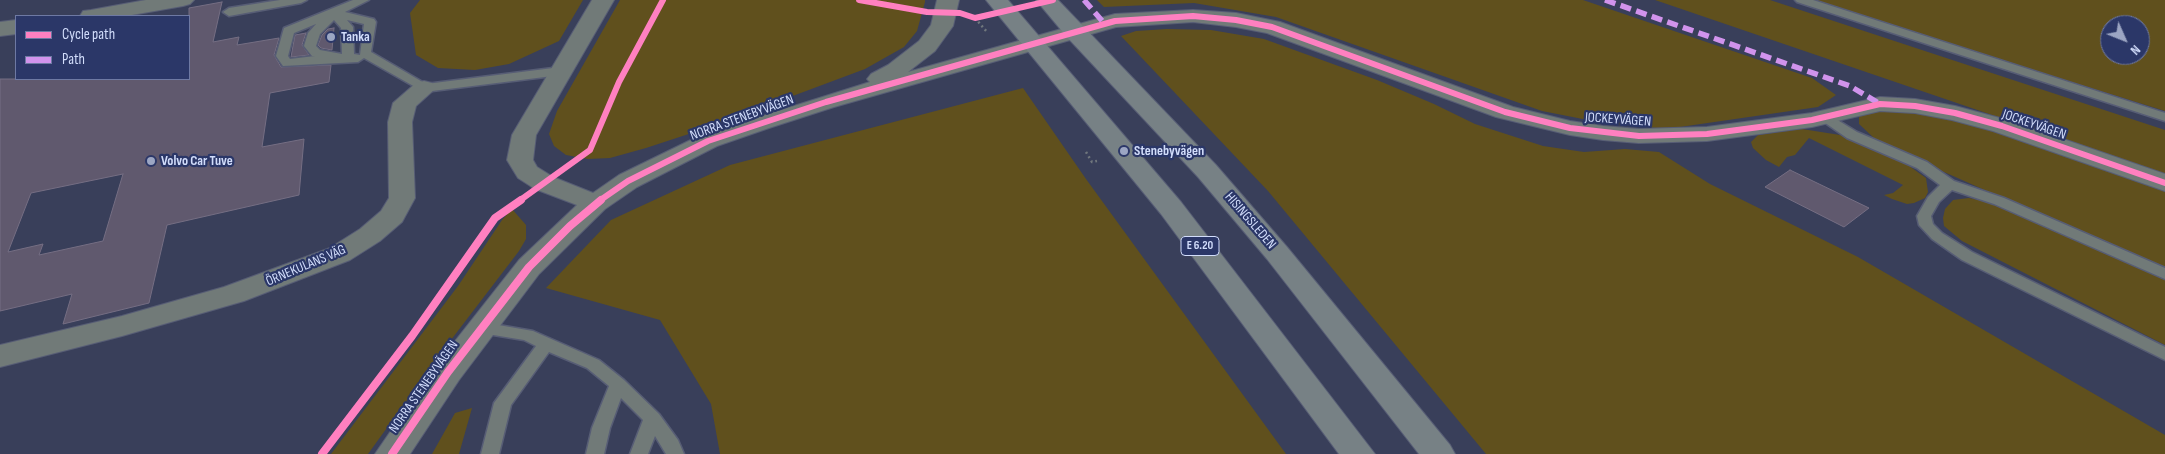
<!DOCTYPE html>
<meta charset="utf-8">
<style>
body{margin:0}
#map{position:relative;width:2165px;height:454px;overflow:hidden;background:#393f5a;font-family:"Sofia Sans Condensed",sans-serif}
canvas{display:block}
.legend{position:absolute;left:15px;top:15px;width:175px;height:65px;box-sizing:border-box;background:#2b3768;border:1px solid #6e79a3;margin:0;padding:6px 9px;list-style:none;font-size:15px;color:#d2ddfb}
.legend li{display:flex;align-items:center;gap:10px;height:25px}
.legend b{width:25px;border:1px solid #6e79a3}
.north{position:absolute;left:2100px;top:15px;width:50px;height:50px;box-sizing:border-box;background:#2b3768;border:1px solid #6e79a3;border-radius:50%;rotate:134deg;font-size:14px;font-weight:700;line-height:20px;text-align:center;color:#d2ddfb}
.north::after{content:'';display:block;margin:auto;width:18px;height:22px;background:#9ca6c3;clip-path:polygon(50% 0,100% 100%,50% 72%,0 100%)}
</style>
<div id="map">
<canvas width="2165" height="454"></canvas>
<ul class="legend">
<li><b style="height:6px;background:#ff80c0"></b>Cycle path</li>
<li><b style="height:6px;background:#d193ec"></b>Path</li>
</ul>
<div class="north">N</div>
</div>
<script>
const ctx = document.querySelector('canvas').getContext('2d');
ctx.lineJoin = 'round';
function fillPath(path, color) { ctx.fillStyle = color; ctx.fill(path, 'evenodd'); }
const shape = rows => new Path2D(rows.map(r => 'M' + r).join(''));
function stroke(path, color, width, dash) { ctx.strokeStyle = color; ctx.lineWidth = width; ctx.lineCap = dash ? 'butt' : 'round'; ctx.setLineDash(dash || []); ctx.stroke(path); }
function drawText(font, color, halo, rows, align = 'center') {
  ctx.font = font + ' "Sofia Sans Condensed",sans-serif'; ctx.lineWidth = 4.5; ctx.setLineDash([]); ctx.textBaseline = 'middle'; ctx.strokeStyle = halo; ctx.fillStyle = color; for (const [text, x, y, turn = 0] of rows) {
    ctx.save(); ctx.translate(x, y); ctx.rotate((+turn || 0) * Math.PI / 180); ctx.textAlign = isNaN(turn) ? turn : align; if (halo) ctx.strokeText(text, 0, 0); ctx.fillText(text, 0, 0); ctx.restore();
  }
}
const green = shape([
 [420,0,583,0,559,41,509,64,475,70,438,68,416,55,410,13],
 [620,0,925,0,925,2,917,31,904,47,865,69,707,128,646,148,610,158,588,159,566,155,554,146,549,134,557,111],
 [1097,0,1583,0,1812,78,1836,95,1818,107,1666,129,1598,122,1542,111,1276,17,1194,3,1104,7],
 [1655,0,1770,0,2165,130,2165,174],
 [1813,0,2165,0,2165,111,1969,50],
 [2110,25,2140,25,2140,55,2110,55],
 [1167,29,1211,30,1264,39,1377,80,1434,104,1475,124,1543,146,1584,152,1625,149,1659,152,1710,184,1858,257,2165,435,2165,454,1486,454,1268,191,1121,36,1136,31],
 [1023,88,1086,179,1286,454,720,454,711,404,660,320,546,288,611,220,730,165],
 [1893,110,1950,116,2165,188,2165,270,1935,168,1874,138,1859,124,1859,117,1865,113],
 [1802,129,1840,135,1898,158,1926,178,1928,192,1925,198,1914,203,1907,204,1892,199,1884,195,1893,193,1903,185,1809,138,1795,155,1787,157,1779,167,1766,160,1753,148,1751,142,1758,135],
 [1969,198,1992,203,2165,279,2165,345,1962,241,1944,226,1943,218,1945,209,1953,200],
 [512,209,526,225,526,239,519,251,441,353,368,454,331,454,458,286,502,220],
 [472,408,459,454,432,454,455,413]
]);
const building = shape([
 [222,2,213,42,239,37,237,45,279,38,274,55,281,67,331,65,329,82,270,93,262,147,304,139,299,195,167,225,149,303,63,324,72,294,0,311,0,79,189,79,189,8,222,2],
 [123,174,103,241,39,255,43,244,8,252,31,193,123,174],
 [334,28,332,50,321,48,318,45,322,35,328,29,334,28],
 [306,33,302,45,309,55,291,57,295,35,306,33],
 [1790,170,1869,208,1844,227,1765,187,1790,170]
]);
const path = shape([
 [975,18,987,32],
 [1086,152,1092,162,1097,161]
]);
const lane = shape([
 [280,0,307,0,301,3,229,16,223,12,229,8,280,0],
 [353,0,369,0,345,12,374,19,376,22,371,52,426,84,561,67,567,71,561,75,424,92,364,58,358,62,283,66,276,56,284,28,353,0],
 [334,20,341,28,342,54,320,50,316,46,320,34,334,20],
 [347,20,364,24,360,55,354,54,353,27,347,20],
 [316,24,308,33,304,46,312,56,315,56,290,59,288,56,294,33,316,24],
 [1795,0,1813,0,2165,113,2165,121,1797,2,1795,0],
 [1826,113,1857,132,1927,162,1954,181,2004,198,2165,268,2165,279,1994,204,1952,190,1939,202,1931,216,1933,224,1942,233,1972,252,2165,347,2165,360,1962,260,1932,239,1919,225,1917,216,1928,197,1940,185,1917,168,1847,138,1821,120,1819,117,1821,114,1826,113],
 [481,322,533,331,599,360,624,380,659,414,678,440,684,454,666,454,655,436,648,454,630,454,643,420,621,398,610,428,604,454,586,454,592,428,609,386,587,368,549,352,511,405,499,454,481,454,494,403,536,346,524,340,475,332,473,328,475,324,481,322]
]);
const street = shape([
 [146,0,194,0,190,4,183,6,126,16,80,16,83,11,91,10,146,0],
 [592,0,614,0,536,135,533,160,537,167,553,177,593,193,619,175,699,136,870,82,867,79,871,74,888,65,919,41,931,25,937,0,959,0,953,26,935,51,908,72,1115,14,1193,10,1236,13,1280,22,1513,107,1570,121,1603,126,1639,129,1707,127,1812,113,1880,97,1915,99,1955,106,2011,121,2165,174,2165,191,1993,131,1952,120,1915,113,1880,111,1812,127,1707,141,1639,143,1603,140,1570,135,1496,117,1267,33,1236,27,1193,22,1116,27,834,107,769,128,717,146,637,187,605,209,539,274,459,380,410,454,375,454,437,364,519,260,577,205,535,189,518,178,507,160,512,135,592,0],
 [16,20,16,34,0,36,0,22,16,20],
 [424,81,432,83,436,88,416,106,412,122,415,198,402,222,380,241,350,260,244,301,122,336,0,367,0,345,122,316,224,287,330,248,360,229,381,211,389,198,388,122,393,103,416,83,424,81]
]);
const highway = shape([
 [986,0,1008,0,1181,202,1375,454,1339,454,1161,214,986,0],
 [1036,0,1058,0,1216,165,1287,247,1450,445,1455,454,1419,454,1267,259,1198,177,1067,37,1036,0]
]);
const quiet = shape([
 [1084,0,1104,23],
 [1605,0,1850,86,1880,104]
]);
const cyclewayFar1 = shape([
 [859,0,927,12,960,13,975,18,1053,0],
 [519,201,590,150,619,82,663,0],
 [599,201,628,181,708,141,826,102,1115,21,1193,16,1236,20,1272,27,1505,112,1570,128,1639,136,1707,134,1812,120,1880,104,1915,106,1955,113,2002,126,2165,183]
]);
const cycleway = shape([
 [322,454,412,336,495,218,521,200],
 [392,454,448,372,529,267,570,226,601,200]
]);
const markers = [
 [331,37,5,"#9ca6c3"],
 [1124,151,5,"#9ca6c3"],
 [151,161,5,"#9ca6c3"]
];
const shields = [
 [1200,246,38]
];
const shieldNames = [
 ["E 6.20",1200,246]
];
const poiNames = [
 ["Tanka",341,37],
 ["Stenebyvägen",1134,151],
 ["Volvo Car Tuve",161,161]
];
const streetNames = [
 ["NORRA STENEBYVÄGEN",742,118,-20],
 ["JOCKEYVÄGEN",1618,120,4],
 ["JOCKEYVÄGEN",2034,125,19],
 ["HISINGSLEDEN",1250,221,49],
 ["ÖRNEKULANS VÄG",306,266,-23],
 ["NORRA STENEBYVÄGEN",424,387,-55]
];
fillPath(green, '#60501d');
fillPath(building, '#60596e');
stroke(building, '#756e83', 1);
stroke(lane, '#575d75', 3);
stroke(street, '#575d75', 2);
stroke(highway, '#575d75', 2);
stroke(path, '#70777d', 2.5, [2, 3]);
fillPath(lane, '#717a78');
fillPath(street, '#717a78');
fillPath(highway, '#778185');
stroke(quiet, '#d193ec', 5.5, [11, 5.5]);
stroke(cyclewayFar1, '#ff80c0', 6);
stroke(cycleway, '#ff80c0', 8);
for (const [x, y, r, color] of markers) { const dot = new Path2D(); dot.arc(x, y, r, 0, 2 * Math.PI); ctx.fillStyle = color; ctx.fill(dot); stroke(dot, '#2b3768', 2); }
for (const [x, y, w] of shields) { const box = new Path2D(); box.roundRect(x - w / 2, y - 9.5, w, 19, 4); ctx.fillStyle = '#2b3768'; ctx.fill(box); stroke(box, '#d2ddfb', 1); }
drawText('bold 12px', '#d2ddfb', null, shieldNames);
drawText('bold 14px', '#d2ddfb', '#2b3768', poiNames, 'left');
drawText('14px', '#d2ddfb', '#2b3768', streetNames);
</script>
